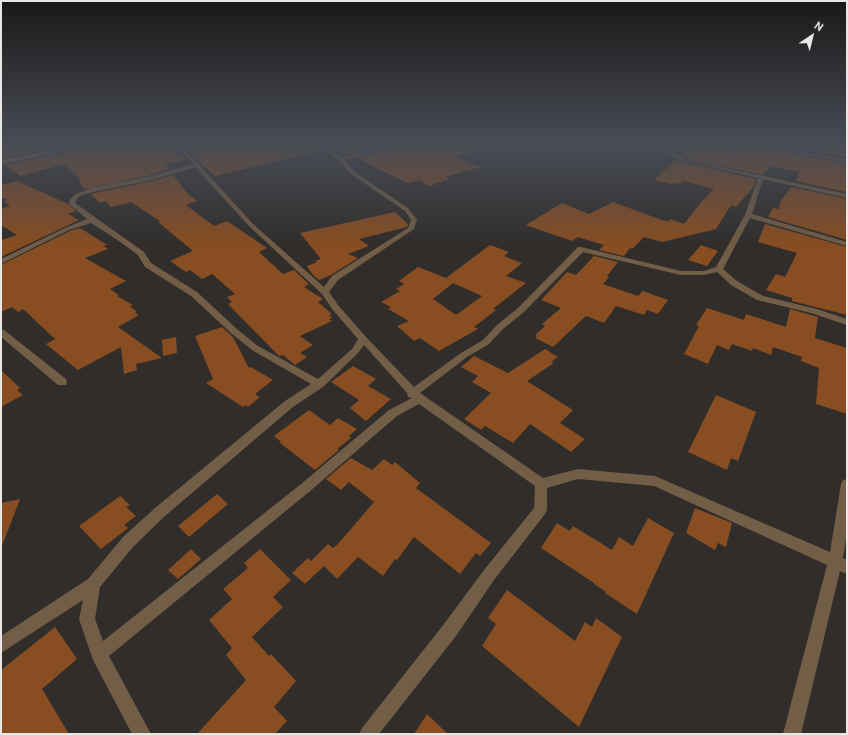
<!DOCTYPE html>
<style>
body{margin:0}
#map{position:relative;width:848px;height:735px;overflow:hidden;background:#302d2b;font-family:Cabin,sans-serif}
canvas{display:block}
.frame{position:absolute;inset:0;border:2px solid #e9e7e6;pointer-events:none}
.north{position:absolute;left:792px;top:16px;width:40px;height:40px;-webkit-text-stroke:3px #302d2b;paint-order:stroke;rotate:35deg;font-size:11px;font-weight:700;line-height:16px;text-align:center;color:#e9e7e6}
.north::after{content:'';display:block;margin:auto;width:14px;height:18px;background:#e9e7e6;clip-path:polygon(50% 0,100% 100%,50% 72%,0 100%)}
</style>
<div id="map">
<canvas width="848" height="735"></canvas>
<div class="frame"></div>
<div class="north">N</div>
</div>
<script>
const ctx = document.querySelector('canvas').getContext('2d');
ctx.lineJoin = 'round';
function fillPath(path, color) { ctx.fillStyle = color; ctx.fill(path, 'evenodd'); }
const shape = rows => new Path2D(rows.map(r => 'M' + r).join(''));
const building = shape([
 [1,145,26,145,34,153,1,158],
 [34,145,78,145,43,151],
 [96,145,171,145,187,160,165,164,169,169,151,175,85,189,81,185,79,178,67,166,64,167,60,165,20,176,5,165,95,146],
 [180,145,318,145,323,150,215,176,201,164,187,149],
 [327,145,388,145,347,154],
 [403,145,483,145,484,147,456,157,481,167,445,177,449,179,429,186,420,180,408,183,356,158,402,146],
 [695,145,710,145,737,150,738,145,755,145,756,146,847,164,847,192,795,181,799,175,798,175,800,172,771,166,763,175,693,160,680,155,691,146],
 [773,145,817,145,814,152],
 [824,145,847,145,847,157,822,154],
 [675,160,756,179,754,186,736,207,731,205,716,229,662,242,644,237,632,249,630,248,624,256,599,250,604,245,578,237,572,241,526,225,562,203,589,214,613,202,662,220,668,221,670,219,684,224,702,201,714,189,684,181,679,184,674,183,671,184,654,180],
 [173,175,188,194,197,201,186,205,214,226,227,221,267,248,259,252,283,274,294,270,309,284,304,287,323,299,318,302,332,314,329,315,332,318,329,319,332,321,300,336,313,345,300,353,307,357,295,365,283,355,279,356,228,304,232,302,227,297,235,294,212,274,202,279,190,270,186,272,170,261,193,251,158,222,160,221,131,202,111,207,106,201,100,203,91,194,152,181],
 [17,181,68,204,76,211,68,214,79,220,1,257,1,240,17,235,1,225,1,209,10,206,4,202,7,200,1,197,1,185],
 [791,187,847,199,847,240,768,217,773,208,779,209,780,202],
 [395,212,408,224,407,227,359,239,369,246,348,254,358,258,331,275,319,280,313,275,307,266,317,262,315,261,321,259,300,233],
 [765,224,847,247,847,315,792,301,792,298,766,290,776,274,785,277,797,253,758,242],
 [80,228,107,245,103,246,108,249,85,258,126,281,110,289,119,295,117,296,133,305,130,307,137,311,135,313,139,315,118,327,162,358,136,364,137,370,124,374,121,347,78,370,46,344,55,339,23,309,18,312,12,307,1,312,1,265,70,231],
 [490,245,509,252,504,256,522,263,506,276,526,283,493,309,496,310,474,327,478,329,439,351,420,338,414,341,397,326,409,321,388,309,391,307,381,302,400,291,396,289,404,284,399,281,418,267,446,278],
 [453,283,482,296,456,315,433,299],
 [701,245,718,251,707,266,688,260],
 [594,256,618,262,607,276,609,277,603,284,638,296,643,291,668,300,658,314,647,310,644,315,616,306,604,323,586,316,553,347,535,338,537,336,535,335,545,326,542,324,561,308,541,300,567,272,576,275],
 [707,308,744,320,746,314,786,327,790,309,818,317,815,338,847,348,847,414,816,404,819,368,801,361,802,357,773,347,771,355,753,348,752,351,732,344,729,350,717,345,708,364,684,354,699,326,696,325],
 [222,327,233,337,249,368,251,367,273,380,255,394,260,397,248,407,246,405,243,407,206,383,213,379,195,336],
 [176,337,177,353,163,356,162,340],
 [545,349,558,357,551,362,554,363,527,381,573,410,560,423,585,439,571,452,530,424,513,443,485,426,481,430,464,419,491,393,472,382,478,376,461,367,474,356,508,373],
 [353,366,376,379,368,386,391,399,366,421,350,408,359,400,331,382],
 [1,370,20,388,17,390,23,395,1,407],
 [716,395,756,412,738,461,731,458,727,470,688,452],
 [309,410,330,425,338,418,357,429,349,436,351,438,337,449,339,450,315,470,280,443,281,442,274,436],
 [351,458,372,470,384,459,392,465,395,462,420,483,416,488,491,543,480,556,476,553,460,574,414,537,397,560,395,559,383,576,358,557,337,579,324,566,305,584,292,573,308,558,311,561,328,544,333,548,338,544,374,502,349,482,341,490,326,479],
 [217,494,228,504,189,537,178,526],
 [120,496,130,505,126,507,136,516,124,525,128,528,101,549,79,526],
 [20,499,2,546,1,546,1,503],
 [695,508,732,523,726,547,718,543,715,550,686,533],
 [648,518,674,533,637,614,605,593,606,592,594,584,594,583,541,548,557,523,570,531,573,526,612,550,619,537,633,546],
 [191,549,201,559,178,579,168,570],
 [260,549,291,580,273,597,283,607,252,637,269,656,271,654,296,681,274,707,287,721,275,734,197,734,246,680,226,655,232,648,209,620,232,599,223,589,248,568,244,563],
 [507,590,575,641,585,622,592,627,596,618,622,637,579,727,482,646,496,624,488,618],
 [55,627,77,659,42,689,69,734,1,734,1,670],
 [427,714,448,734,414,734]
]);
const street = shape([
 [27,145,32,145,44,154,39,155,27,145],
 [172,145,178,145,186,150,253,224,324,287,332,276,408,228,411,220,405,211,351,174,338,160,319,145,325,145,341,157,394,145,402,145,344,160,355,172,409,209,417,220,414,229,338,280,329,292,338,305,366,337,414,387,461,353,483,340,497,325,518,308,578,247,581,247,681,271,704,271,716,267,745,215,758,178,674,158,668,152,675,145,681,145,674,152,678,156,693,161,847,194,847,198,763,179,752,214,847,242,847,246,750,218,723,269,737,281,763,296,817,309,847,319,847,325,811,313,757,300,731,285,717,272,704,275,681,275,583,252,524,312,503,329,489,344,467,357,420,393,543,478,578,469,655,476,830,552,841,484,843,480,847,479,847,533,843,558,847,560,847,574,840,571,801,734,783,734,827,565,654,486,578,479,547,488,547,510,545,514,494,580,456,636,379,734,359,734,362,728,444,624,484,570,534,508,535,486,419,404,397,416,309,492,109,656,151,734,132,734,93,660,79,619,83,600,1,653,1,636,88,579,123,537,155,508,285,401,311,384,252,350,232,334,191,296,145,267,138,255,116,239,91,223,69,230,1,264,1,259,65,228,87,219,69,204,70,199,76,194,91,188,151,176,193,164,182,152,172,145],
 [195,167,249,226,322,294,332,309,358,339,352,349,318,379,258,346,238,330,197,292,151,263,144,252,75,203,76,200,80,196,93,192,152,180,195,167],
 [364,345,407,393,408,397,412,398,389,410,301,484,103,641,95,619,100,587,133,547,165,516,293,407,323,387,358,353,364,345],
 [756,145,766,145,815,154,819,145,823,145,820,155,847,159,847,163,756,145],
 [1,329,4,330,66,379,67,382,66,385,58,385,1,337,1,329]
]);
const secondary = shape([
 [85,145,95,145,1,164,1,160,85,145]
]);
fillPath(building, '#884d21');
fillPath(street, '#725d46');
fillPath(secondary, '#997752');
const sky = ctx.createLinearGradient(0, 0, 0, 248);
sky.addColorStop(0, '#1a1918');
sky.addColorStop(0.58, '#484c55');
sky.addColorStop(1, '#484c5500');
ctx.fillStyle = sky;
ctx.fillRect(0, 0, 848, 248);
</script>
